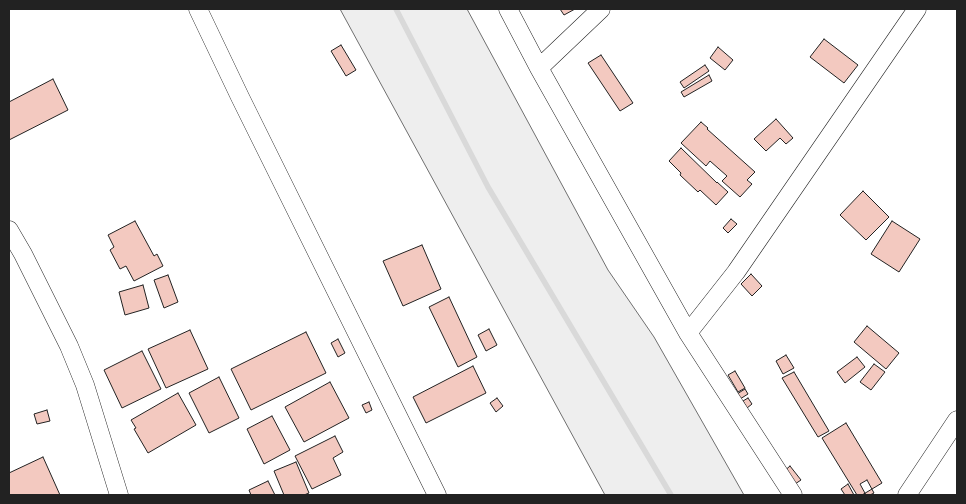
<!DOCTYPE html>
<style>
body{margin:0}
#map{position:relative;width:966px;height:504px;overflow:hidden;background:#fff;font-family:Commissioner,sans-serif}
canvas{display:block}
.frame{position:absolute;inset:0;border:10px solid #222;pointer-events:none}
</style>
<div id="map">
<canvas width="966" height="504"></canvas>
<div class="frame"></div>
</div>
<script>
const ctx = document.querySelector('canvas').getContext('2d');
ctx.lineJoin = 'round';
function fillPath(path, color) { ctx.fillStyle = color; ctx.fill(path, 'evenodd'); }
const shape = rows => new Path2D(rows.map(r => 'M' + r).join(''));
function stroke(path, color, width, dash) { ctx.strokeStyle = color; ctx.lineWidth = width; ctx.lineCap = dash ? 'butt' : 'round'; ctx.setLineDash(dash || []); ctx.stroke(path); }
const green = shape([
 [340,9,467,9,608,270,654,337,744,495,605,495,340,9]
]);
const stream = shape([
 [396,9,488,187,671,495]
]);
const building = shape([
 [560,9,575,9,564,15,560,9],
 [824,39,858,65,844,83,810,57,824,39],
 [341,45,356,70,346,76,331,51,341,45],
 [718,47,733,60,725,70,710,58,718,47],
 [601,55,633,103,620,111,588,63,601,55],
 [705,65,709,71,684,88,680,82,705,65],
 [709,75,712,81,684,97,681,92,709,75],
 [53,79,68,110,9,140,9,102,53,79],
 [776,119,793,138,786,144,780,138,766,151,754,139,776,119],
 [701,122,708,128,707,129,755,172,747,180,752,184,740,197,722,181,727,176,710,161,706,166,681,143,701,122],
 [681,148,717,183,717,182,728,192,716,205,700,190,698,192,680,175,681,173,669,161,681,148],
 [863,191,889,217,866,240,840,215,863,191],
 [731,219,737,224,728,233,723,228,731,219],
 [135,221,154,256,157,254,163,266,134,281,126,266,120,269,110,250,114,247,108,235,135,221],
 [892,221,920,239,899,272,871,254,892,221],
 [422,245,441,289,403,306,383,261,422,245],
 [751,274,762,286,752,296,741,284,751,274],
 [168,275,178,302,164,308,154,280,168,275],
 [143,285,149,308,125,315,119,292,143,285],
 [449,297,477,357,458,367,429,307,449,297],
 [867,326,899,353,886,369,854,342,867,326],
 [489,329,497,345,486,351,478,335,489,329],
 [190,330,208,369,166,388,148,349,190,330],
 [306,332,326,373,251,410,231,369,306,332],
 [338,339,345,353,338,357,331,343,338,339],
 [142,351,161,389,122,408,104,370,142,351],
 [786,355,794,368,783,374,776,361,786,355],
 [857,357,865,367,845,383,837,372,857,357],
 [874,364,885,372,871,390,860,382,874,364],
 [473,366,486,393,426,423,413,397,473,366],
 [735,371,745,388,738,392,728,375,735,371],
 [794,372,829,431,818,437,782,378,794,372],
 [219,377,239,418,209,433,189,393,219,377],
 [330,382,349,418,304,442,285,407,330,382],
 [745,389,748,394,740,399,737,394,745,389],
 [178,393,196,425,148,453,134,429,136,428,131,420,178,393],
 [497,398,503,406,496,412,490,403,497,398],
 [748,398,752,404,747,408,743,401,748,398],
 [369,402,372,410,366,413,362,405,369,402],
 [47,410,50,421,37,424,34,414,47,410],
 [272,416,290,450,264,464,247,429,272,416],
 [846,423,882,483,862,495,857,495,822,438,846,423],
 [335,436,343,452,333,458,341,475,312,489,295,456,335,436],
 [43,457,60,495,9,495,9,473,43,457],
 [296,462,309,493,304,495,284,495,274,471,296,462],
 [790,466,801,480,792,486,782,473,790,466],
 [867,480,874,493,870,495,866,495,860,484,867,480],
 [268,481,275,495,251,495,249,490,268,481],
 [848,484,854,495,845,495,841,489,848,484]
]);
const street = shape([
 [198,9,240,97,437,495],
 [508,9,539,68,688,333,793,495],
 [539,68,601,9],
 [9,230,23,254,69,346,85,385,119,495],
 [688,333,736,272,917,9],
 [907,495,957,420]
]);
fillPath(green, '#eee');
stroke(green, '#6f6f6f', 1);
stroke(stream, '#d9d9d9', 5.5);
fillPath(building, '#f3c9c0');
stroke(building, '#222', 1);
stroke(street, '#222', 19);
stroke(street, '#fff', 18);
</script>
